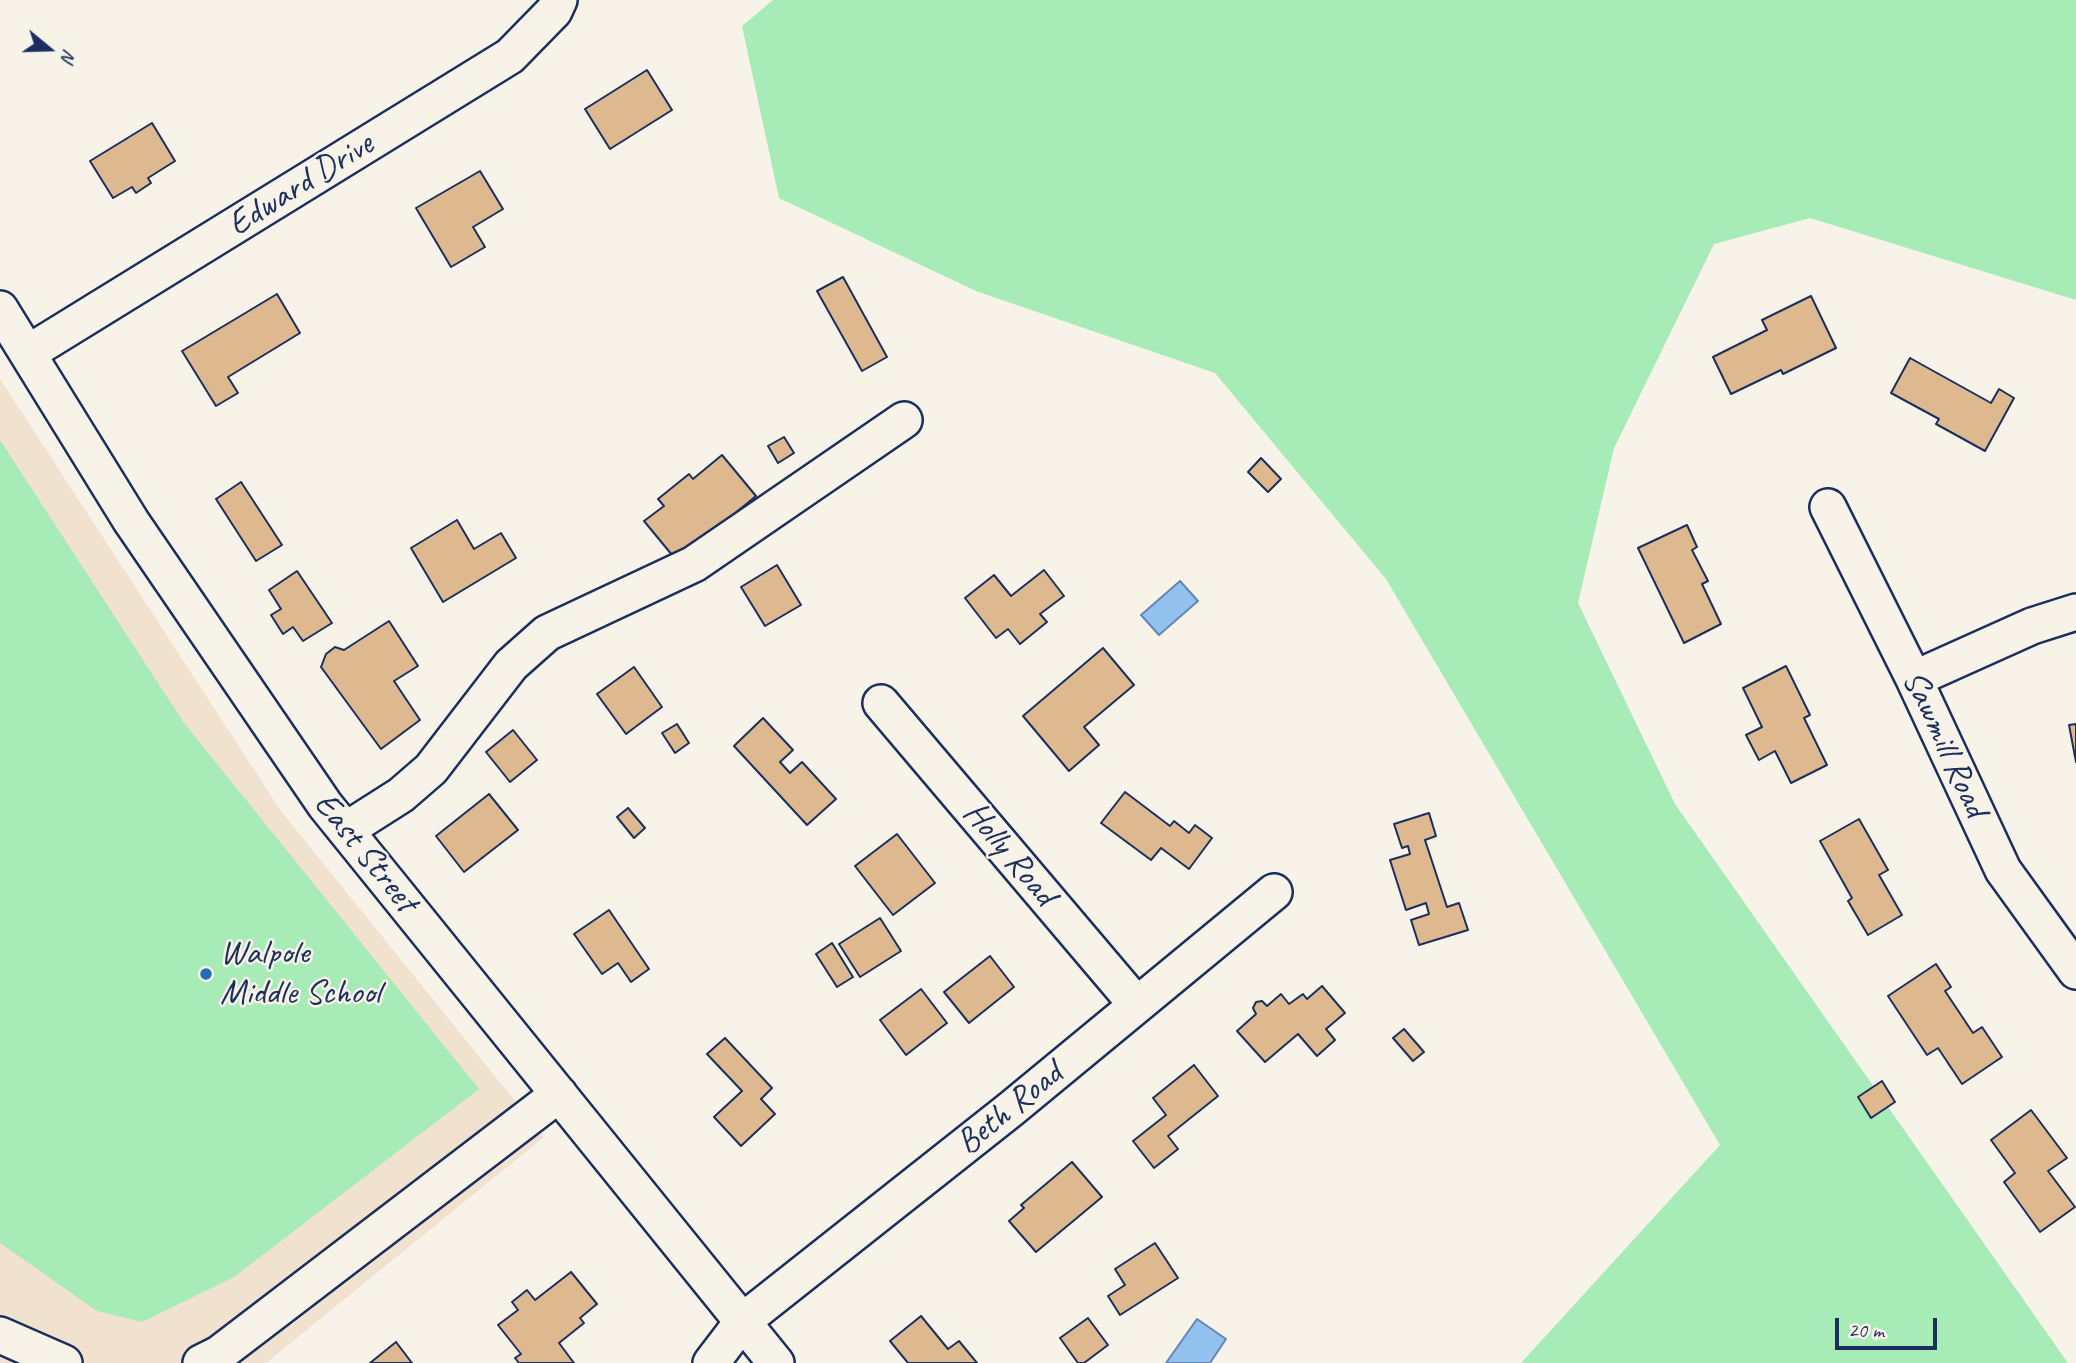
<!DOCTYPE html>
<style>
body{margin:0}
#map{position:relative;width:2076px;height:1363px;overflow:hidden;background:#f7f3e8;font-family:Caveat,sans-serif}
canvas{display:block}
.north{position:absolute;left:14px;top:14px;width:70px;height:70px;-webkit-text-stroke:5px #f7f3e8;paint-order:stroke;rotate:109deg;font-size:19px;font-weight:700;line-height:28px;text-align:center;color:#1b2f5e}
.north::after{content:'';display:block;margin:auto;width:24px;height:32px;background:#1b2f5e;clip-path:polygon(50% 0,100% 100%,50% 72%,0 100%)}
.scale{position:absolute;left:1835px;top:1318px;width:102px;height:32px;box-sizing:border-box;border:4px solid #1b2f5e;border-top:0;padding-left:9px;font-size:21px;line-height:24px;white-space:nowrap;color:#1b2f5e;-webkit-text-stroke:5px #f7f3e8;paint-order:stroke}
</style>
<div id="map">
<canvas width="2076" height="1363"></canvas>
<div class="north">N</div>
<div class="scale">20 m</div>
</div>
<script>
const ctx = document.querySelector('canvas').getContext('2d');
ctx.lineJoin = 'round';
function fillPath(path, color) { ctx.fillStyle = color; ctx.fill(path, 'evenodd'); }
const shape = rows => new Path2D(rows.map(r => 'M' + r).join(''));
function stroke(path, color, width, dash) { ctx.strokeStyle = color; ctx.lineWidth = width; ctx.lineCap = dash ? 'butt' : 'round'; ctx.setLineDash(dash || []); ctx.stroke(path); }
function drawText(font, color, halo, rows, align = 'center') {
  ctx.font = font + ' Caveat,sans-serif'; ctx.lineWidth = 5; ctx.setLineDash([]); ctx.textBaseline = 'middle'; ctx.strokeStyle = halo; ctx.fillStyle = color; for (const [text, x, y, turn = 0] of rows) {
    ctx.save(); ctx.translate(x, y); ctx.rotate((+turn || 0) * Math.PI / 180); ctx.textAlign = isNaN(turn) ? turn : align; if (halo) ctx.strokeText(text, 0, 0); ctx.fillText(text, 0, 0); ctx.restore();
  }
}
const built = shape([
 [0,379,281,811,544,1137,266,1363,0,1363]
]);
const green = shape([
 [773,0,2076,0,2076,300,1810,218,1714,244,1614,448,1578,603,1675,804,2068,1363,1521,1363,1720,1145,1386,579,1215,373,976,291,779,198,742,26],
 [0,440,184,723,479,1089,234,1277,142,1322,97,1311,0,1243]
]);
const water = shape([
 [1180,581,1198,601,1159,635,1141,615,1180,581],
 [1197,1319,1226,1339,1210,1363,1166,1363,1197,1319]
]);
const building = shape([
 [647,70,672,110,610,149,585,109,647,70],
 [152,123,175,161,148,178,151,183,136,193,132,187,113,198,90,161,152,123],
 [480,171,503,209,473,227,485,247,451,267,416,208,480,171],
 [843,277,887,357,862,371,817,291,843,277],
 [277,294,300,333,228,377,238,393,216,406,182,351,277,294],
 [1811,296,1836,348,1783,374,1781,370,1731,394,1713,357,1767,330,1762,320,1811,296],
 [1910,358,1991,403,1999,389,2014,398,1985,451,1936,424,1939,419,1891,393,1910,358],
 [784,437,794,453,778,463,768,446,784,437],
 [722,455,756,496,677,561,644,521,664,506,658,499,689,474,693,479,722,455],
 [1261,458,1281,479,1268,492,1248,472,1261,458],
 [241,482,282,545,256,561,216,499,241,482],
 [457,520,474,549,501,533,516,558,443,602,411,548,457,520],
 [1687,525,1697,547,1692,550,1708,581,1702,584,1721,624,1684,643,1638,548,1687,525],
 [777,565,801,605,765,626,741,587,777,565],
 [1044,570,1064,596,1040,614,1047,622,1020,644,1008,629,996,638,965,598,994,575,1011,596,1044,570],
 [297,571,332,623,303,641,293,627,283,634,271,615,281,609,269,590,297,571],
 [389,621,418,666,394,681,420,720,381,749,321,667,326,654,335,647,344,650,389,621],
 [1103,648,1134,685,1084,727,1099,745,1069,771,1023,716,1103,648],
 [1786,666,1810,715,1804,718,1827,765,1791,783,1775,751,1759,760,1746,735,1762,727,1743,688,1786,666],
 [634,667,662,707,626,734,597,694,634,667],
 [763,718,793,750,780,762,790,773,802,762,836,799,807,825,734,746,763,718],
 [677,724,689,743,675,753,662,733,677,724],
 [2076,724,2076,762,2069,725,2076,724],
 [513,730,537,760,510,782,486,752,513,730],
 [1125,792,1170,826,1174,821,1189,833,1195,825,1212,838,1189,869,1161,848,1151,860,1101,823,1125,792],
 [489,794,518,830,464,872,436,836,489,794],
 [628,808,645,828,634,838,617,817,628,808],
 [1429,813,1436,836,1425,840,1447,907,1459,903,1468,930,1419,945,1411,920,1429,914,1426,903,1406,910,1390,860,1410,854,1408,846,1402,848,1394,824,1429,813],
 [1859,819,1888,870,1879,875,1902,915,1868,935,1848,901,1852,898,1820,841,1859,819],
 [897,834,935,883,893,915,855,866,897,834],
 [609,910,649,969,631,982,618,963,602,974,574,934,609,910],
 [880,918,901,951,860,977,839,944,880,918],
 [832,943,853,977,837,987,816,954,832,943],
 [990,956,1014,987,969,1023,944,992,990,956],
 [1936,964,1951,987,1945,991,1973,1033,1982,1027,2002,1057,1962,1084,1938,1048,1927,1055,1888,996,1936,964],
 [1322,986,1345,1013,1326,1029,1335,1040,1317,1056,1298,1034,1265,1062,1237,1031,1256,1014,1253,1008,1256,1002,1262,1001,1267,1006,1281,994,1289,1004,1303,994,1307,999,1322,986],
 [921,989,947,1023,906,1055,880,1020,921,989],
 [1404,1029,1424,1052,1413,1061,1393,1038,1404,1029],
 [725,1038,772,1088,761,1099,775,1114,741,1146,714,1117,742,1091,707,1054,725,1038],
 [1194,1065,1218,1096,1168,1136,1178,1149,1154,1168,1133,1141,1166,1115,1153,1098,1194,1065],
 [1882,1081,1895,1102,1871,1118,1858,1097,1882,1081],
 [2031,1110,2067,1158,2048,1171,2075,1207,2040,1232,2004,1182,2015,1173,1991,1140,2031,1110],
 [1072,1162,1102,1197,1036,1252,1009,1221,1024,1208,1021,1205,1072,1162],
 [1155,1243,1178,1278,1120,1315,1108,1296,1125,1285,1115,1269,1155,1243],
 [571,1272,597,1304,580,1318,584,1323,559,1343,574,1363,519,1363,515,1358,521,1354,498,1325,518,1310,512,1302,527,1290,535,1300,571,1272],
 [921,1316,948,1349,959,1341,977,1363,908,1363,890,1341,921,1316],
 [1088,1318,1108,1345,1084,1363,1078,1363,1060,1338,1088,1318],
 [396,1342,412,1363,370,1363,396,1342]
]);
const minor = shape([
 [0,309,131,521,325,805,776,1363],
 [28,353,510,56,554,11,559,0],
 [1828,507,1914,679,2003,870,2076,971],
 [1914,679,2032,626,2076,612],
 [881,703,1137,1005],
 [346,830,401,795,431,769,511,665,547,633,694,564,904,420],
 [0,1335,64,1363],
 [201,1363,219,1354,559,1094],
 [711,1363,743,1321,1011,1109,1274,892]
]);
const markers = [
 [206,974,7,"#1f6fb2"]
];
const streetNames = [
 ["Edward Drive",301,185,-32],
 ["Sawmill Road",1944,744,65],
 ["East Street",365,853,51],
 ["Holly Road",1009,854,50],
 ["Beth Road",1010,1109,-39]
];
const poiNames = [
 ["Walpole",220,954],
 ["Middle School",220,994]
];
fillPath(built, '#f0e2ce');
fillPath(green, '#a7ebb6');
fillPath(water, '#92c1ed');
stroke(water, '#6287b4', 2);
fillPath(building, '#deb990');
stroke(building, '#1b2f5e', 2);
stroke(minor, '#1b2f5e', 40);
stroke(minor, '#f7f3e8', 35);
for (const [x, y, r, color] of markers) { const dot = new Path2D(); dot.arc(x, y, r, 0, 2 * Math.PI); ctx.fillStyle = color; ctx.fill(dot); stroke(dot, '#f7f3e8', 2.5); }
drawText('35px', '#1b2f5e', '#f7f3e8', streetNames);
drawText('35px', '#1b2f5e', '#f7f3e8', poiNames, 'left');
</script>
